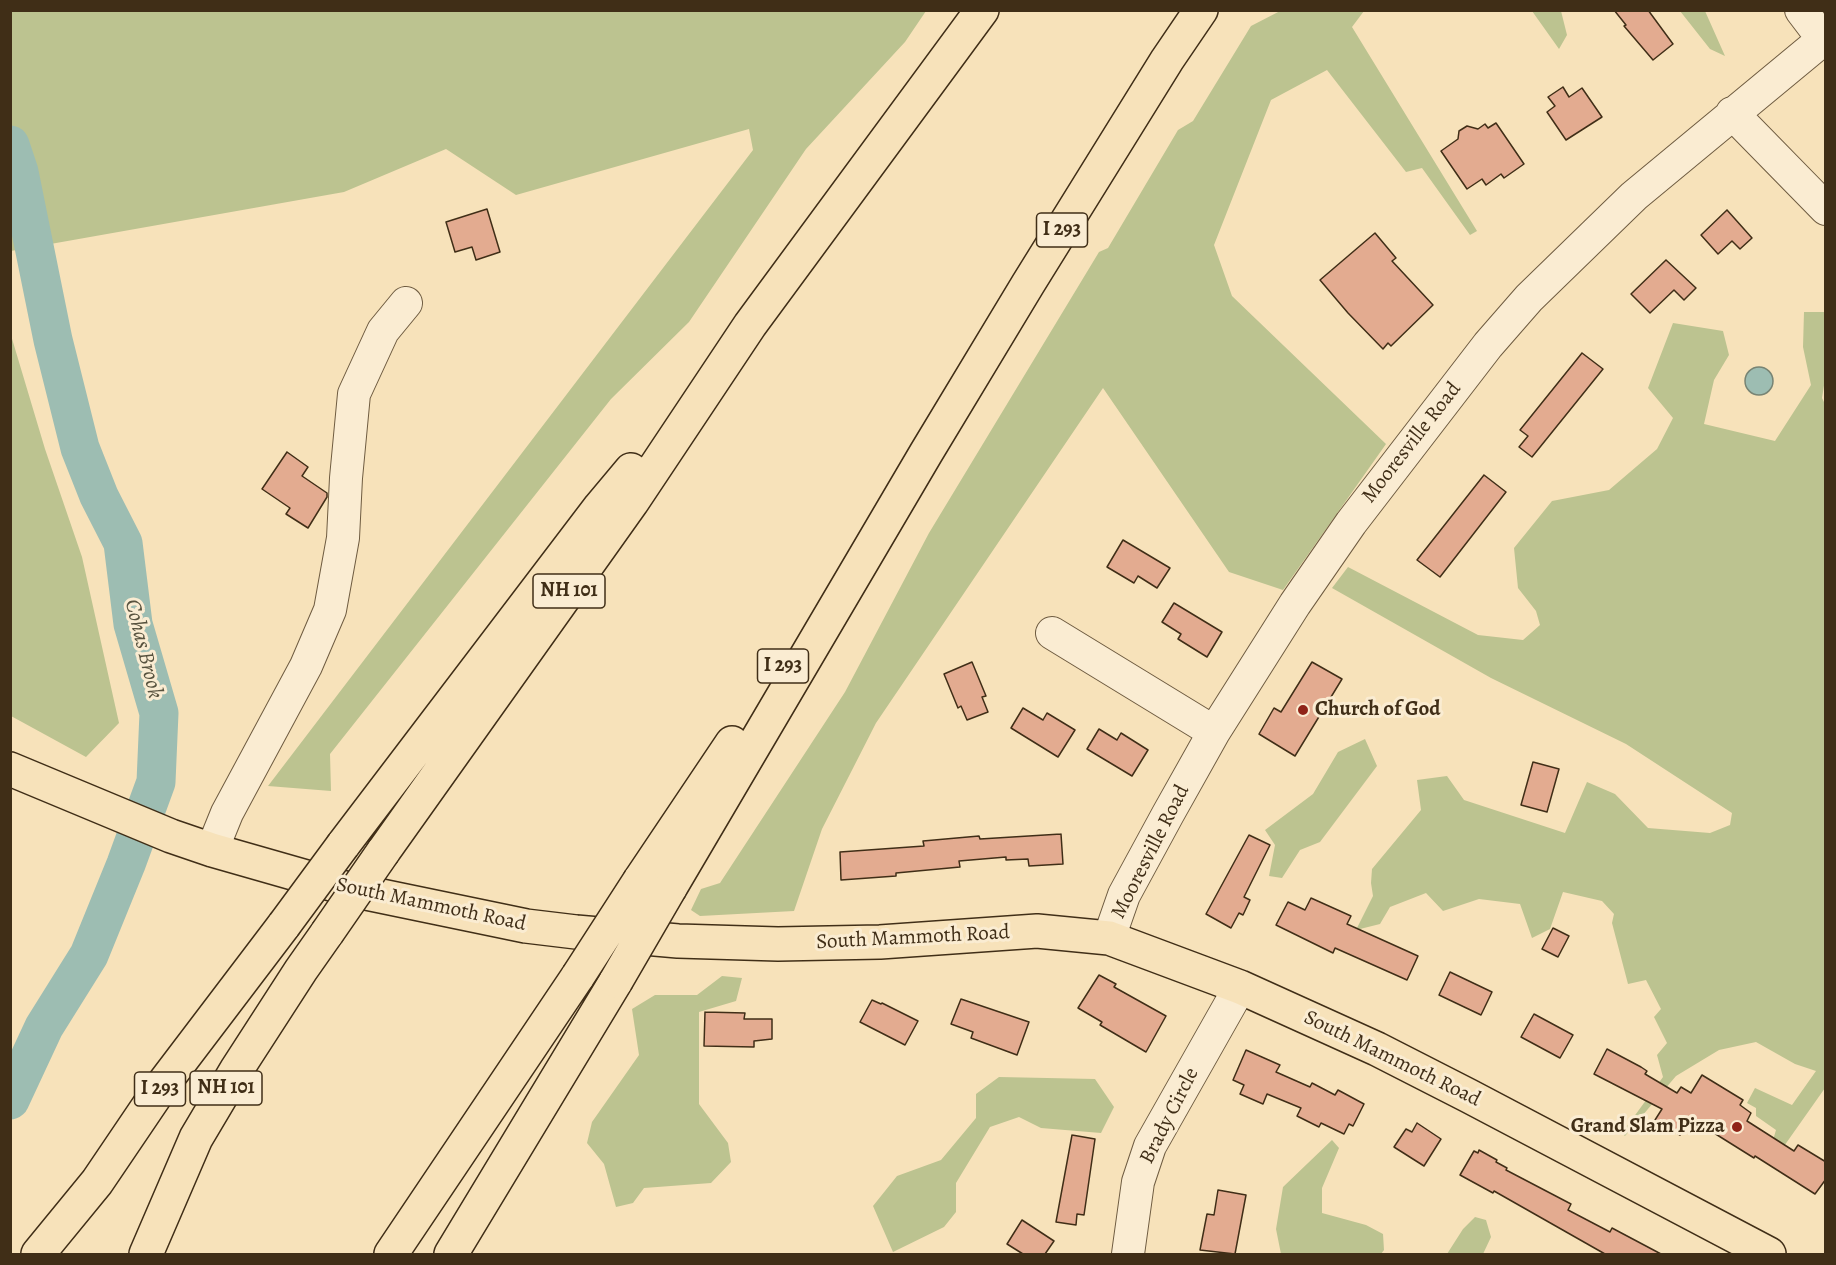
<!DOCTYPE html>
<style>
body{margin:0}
#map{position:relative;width:1836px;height:1265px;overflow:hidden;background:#f7e2ba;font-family:Alegreya,serif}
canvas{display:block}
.frame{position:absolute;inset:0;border:12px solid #402e17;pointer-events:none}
</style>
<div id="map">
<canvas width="1836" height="1265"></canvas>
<div class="frame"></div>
</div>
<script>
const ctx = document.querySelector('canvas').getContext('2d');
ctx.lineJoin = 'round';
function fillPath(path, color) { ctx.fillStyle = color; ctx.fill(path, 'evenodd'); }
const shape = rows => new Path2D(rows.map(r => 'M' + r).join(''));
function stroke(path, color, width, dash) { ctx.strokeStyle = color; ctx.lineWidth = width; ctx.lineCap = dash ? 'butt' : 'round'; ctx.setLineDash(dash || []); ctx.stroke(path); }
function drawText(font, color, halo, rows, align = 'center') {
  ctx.font = font + ' Alegreya,serif'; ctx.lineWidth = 6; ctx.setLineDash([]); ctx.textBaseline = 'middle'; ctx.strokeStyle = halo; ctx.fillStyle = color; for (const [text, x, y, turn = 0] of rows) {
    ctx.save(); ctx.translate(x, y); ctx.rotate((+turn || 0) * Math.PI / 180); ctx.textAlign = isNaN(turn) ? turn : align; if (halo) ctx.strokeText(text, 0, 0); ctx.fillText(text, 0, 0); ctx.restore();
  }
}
const green = shape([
 [11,10,926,10,926,11,905,42,806,149,689,322,611,399,330,754,331,791,268,786,753,150,749,129,516,195,446,149,344,192,11,251],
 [1282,10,1364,11,1352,27,1477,231,1470,235,1422,168,1406,172,1327,70,1271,100,1214,245,1232,296,1386,444,1283,590,1229,572,1103,388,876,723,822,829,794,911,700,916,691,910,701,889,720,883,845,692,929,533,1099,252,1108,248,1178,130,1193,121,1251,26],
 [1532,11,1561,11,1567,35,1559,49],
 [1680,11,1705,11,1725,56,1710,49],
 [1804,312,1825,312,1826,373,1822,398,1826,406,1825,1088,1770,1166,1768,1157,1776,1130,1756,1116,1756,1108,1747,1103,1755,1088,1792,1105,1816,1071,1795,1064,1756,1042,1719,1050,1676,1076,1625,1136,1622,1133,1663,1077,1657,1055,1667,1043,1654,1017,1661,1009,1646,980,1628,984,1612,923,1614,914,1602,901,1563,892,1550,929,1532,938,1520,904,1479,899,1443,911,1426,893,1390,907,1380,924,1356,930,1373,896,1371,883,1372,869,1421,810,1417,780,1447,776,1464,800,1565,833,1587,782,1615,794,1648,828,1710,833,1730,825,1732,813,1626,744,1491,678,1332,588,1348,567,1478,635,1523,640,1540,625,1536,611,1518,588,1514,548,1552,501,1609,490,1657,449,1673,418,1648,388,1673,323,1723,331,1729,355,1714,380,1704,424,1775,441,1811,385,1803,347],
 [10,332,45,449,82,557,119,723,86,757,11,716],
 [1365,739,1377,766,1320,842,1300,850,1282,878,1269,876,1275,845,1265,830,1313,794,1338,752],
 [722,976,742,978,736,1001,699,1012,699,1104,728,1143,731,1162,711,1183,644,1188,633,1203,616,1207,604,1164,587,1143,592,1122,639,1055,632,1009,655,995,697,995],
 [999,1077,1095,1079,1114,1107,1101,1133,1041,1128,1019,1117,990,1127,956,1183,956,1212,944,1227,893,1252,873,1206,897,1176,941,1160,976,1118,976,1094],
 [1332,1140,1339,1148,1322,1188,1322,1213,1366,1225,1383,1234,1384,1250,1381,1254,1281,1254,1276,1229,1283,1187],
 [1475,1217,1486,1220,1491,1237,1483,1254,1447,1254,1463,1229]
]);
const water = shape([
 '1745 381a14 14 0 1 1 28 0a14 14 0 1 1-28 0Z'
]);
const river = shape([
 [10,145,19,172,53,340,80,448,99,496,123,543,133,624,159,713,156,782,126,864,89,955,44,1027,10,1100]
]);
const building = shape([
 [1614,10,1648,10,1673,44,1653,60,1624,26,1626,25,1614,10],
 [1563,87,1569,97,1582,88,1602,117,1566,140,1547,112,1555,106,1548,97,1563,87],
 [1496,123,1524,164,1504,178,1501,174,1486,185,1482,179,1467,189,1441,151,1458,139,1459,131,1467,126,1478,129,1485,124,1488,128,1496,123],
 [487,209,500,252,476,260,472,247,455,252,446,222,487,209],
 [1727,210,1752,238,1740,249,1732,241,1718,254,1701,235,1727,210],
 [1375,233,1396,258,1392,261,1433,305,1391,346,1388,343,1383,349,1348,313,1320,280,1375,233],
 [1666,260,1696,288,1684,300,1674,290,1650,313,1631,294,1666,260],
 [1582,353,1603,369,1532,457,1519,447,1528,436,1520,430,1582,353],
 [287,452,308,467,302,476,327,493,327,497,308,528,286,514,290,508,262,489,287,452],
 [1484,475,1506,492,1440,577,1417,560,1484,475],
 [1123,540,1170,568,1157,588,1138,576,1134,583,1107,567,1123,540],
 [1174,603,1222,632,1207,657,1178,639,1181,634,1162,622,1174,603],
 [972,662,986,696,982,697,988,712,967,720,961,706,958,708,944,674,972,662],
 [1312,662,1342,679,1295,756,1259,734,1274,708,1281,712,1312,662],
 [1023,708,1043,720,1047,713,1075,730,1058,757,1011,728,1023,708],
 [1099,729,1117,740,1121,733,1148,750,1132,776,1087,749,1099,729],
 [1533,762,1559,769,1547,812,1521,805,1533,762],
 [1061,834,1063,864,1029,866,1028,859,1006,860,1006,857,959,861,960,867,896,873,896,876,841,880,840,852,924,846,923,841,979,836,980,839,1061,834],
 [1249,835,1270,845,1244,897,1250,900,1243,915,1239,913,1231,928,1206,914,1249,835],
 [1311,898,1351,916,1347,924,1418,956,1407,980,1335,948,1333,953,1276,925,1288,902,1305,910,1311,898],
 [1553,928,1569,936,1558,957,1542,949,1553,928],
 [1450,972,1492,992,1481,1015,1439,995,1450,972],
 [1099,975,1116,984,1114,987,1166,1016,1146,1052,1100,1025,1102,1022,1078,1008,1099,975],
 [961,999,1029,1022,1017,1055,971,1038,973,1032,951,1024,961,999],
 [872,1000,881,1004,882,1003,918,1021,905,1045,860,1022,872,1000],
 [705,1012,745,1013,744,1019,772,1019,772,1039,754,1041,754,1047,704,1046,705,1012],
 [1534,1014,1573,1035,1560,1058,1521,1037,1534,1014],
 [1607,1049,1641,1067,1647,1071,1645,1074,1677,1093,1681,1087,1691,1093,1702,1075,1743,1100,1740,1105,1751,1113,1747,1121,1794,1151,1798,1145,1826,1162,1826,1179,1815,1194,1755,1156,1754,1158,1690,1118,1680,1135,1655,1120,1662,1109,1594,1074,1607,1049],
 [1246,1050,1280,1065,1276,1072,1310,1087,1312,1083,1335,1095,1338,1090,1364,1104,1353,1126,1349,1124,1344,1134,1321,1123,1319,1127,1297,1116,1301,1108,1267,1094,1263,1104,1240,1094,1244,1085,1233,1080,1246,1050],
 [1417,1123,1441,1139,1424,1166,1394,1147,1406,1129,1412,1132,1417,1123],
 [1072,1135,1095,1139,1084,1215,1077,1214,1076,1225,1056,1222,1072,1135],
 [1479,1150,1497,1160,1496,1162,1507,1168,1506,1170,1571,1204,1568,1210,1610,1232,1612,1228,1661,1254,1605,1254,1494,1191,1493,1193,1460,1175,1474,1151,1478,1153,1479,1150],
 [1218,1190,1246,1195,1235,1254,1200,1250,1207,1214,1214,1215,1218,1190],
 [1022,1220,1054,1241,1045,1254,1023,1254,1007,1244,1022,1220]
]);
const minor = shape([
 [1801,10,1823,39],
 [1732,113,1826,209],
 [1052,633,1214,732],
 [212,850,227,813,306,666,330,610,343,538,346,478,354,394,383,331,406,303],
 [1109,938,1124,895,1168,814,1214,732,1295,604,1351,523,1488,345,1529,298,1634,196,1826,37],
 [1128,1254,1138,1182,1150,1146,1240,987]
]);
const major = shape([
 [10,769,171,836,212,850,352,890,526,926,576,932,678,941,778,944,880,942,1037,931,1109,938,1240,987,1377,1049,1469,1096,1769,1254]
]);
const highway = shape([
 [343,845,600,507,631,470],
 [383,852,632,502,750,325,982,10],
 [640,880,732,743],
 [670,888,926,453,1028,284,1167,60,1201,10],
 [38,1254,97,1182,164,1083,284,925],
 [146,1254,196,1138,237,1069,301,970,327,933],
 [391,1254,578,976],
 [451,1254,616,981]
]);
const highwayBridge = shape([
 [284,925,343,845],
 [327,933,383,852],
 [578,976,640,880],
 [616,981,670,888]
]);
const markers = [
 [1303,710,6,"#8f2418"],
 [1737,1127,6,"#8f2418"]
];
const shields = [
 [1062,230,51],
 [569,591,72],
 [783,666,51],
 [226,1088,72],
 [160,1089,51]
];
const shieldNames = [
 ["I 293",1062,230],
 ["NH 101",569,591],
 ["I 293",783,666],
 ["NH 101",226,1088],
 ["I 293",160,1089]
];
const streetNames = [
 ["Mooresville Road",1412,443,-52],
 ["Mooresville Road",1151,852,-63],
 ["South Mammoth Road",431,905,12],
 ["South Mammoth Road",913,938,-3],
 ["South Mammoth Road",1392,1059,26],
 ["Brady Circle",1170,1116,-63]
];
const poiNames = [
 ["Church of God",1315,710],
 ["Grand Slam Pizza",1725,1127,"right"]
];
const waterNames = [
 ["Cohas Brook",143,649,76]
];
fillPath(green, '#bcc390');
fillPath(water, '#9dbdb2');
stroke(water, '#788474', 1.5);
stroke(river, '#9dbdb2', 39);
fillPath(building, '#e3ab90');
stroke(building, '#402e17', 1.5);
stroke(minor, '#6e5b40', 34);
stroke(major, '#402e17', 36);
stroke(highway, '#402e17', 36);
stroke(minor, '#faecd2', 32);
stroke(major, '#f7e2ba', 33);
stroke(highway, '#f7e2ba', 33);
stroke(highwayBridge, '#402e17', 36, []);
stroke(highwayBridge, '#f7e2ba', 33);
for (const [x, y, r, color] of markers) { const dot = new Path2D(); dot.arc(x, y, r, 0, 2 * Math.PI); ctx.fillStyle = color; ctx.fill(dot); stroke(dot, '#faecd2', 2); }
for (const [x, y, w] of shields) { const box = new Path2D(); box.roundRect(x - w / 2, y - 17, w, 34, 4.5); ctx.fillStyle = '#faecd2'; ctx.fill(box); stroke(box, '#402e17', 1.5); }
drawText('bold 20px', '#402e17', null, shieldNames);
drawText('21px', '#402e17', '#faecd2', streetNames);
drawText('bold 21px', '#402e17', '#faecd2', poiNames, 'left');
drawText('italic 22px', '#57523e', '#faecd2', waterNames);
</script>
